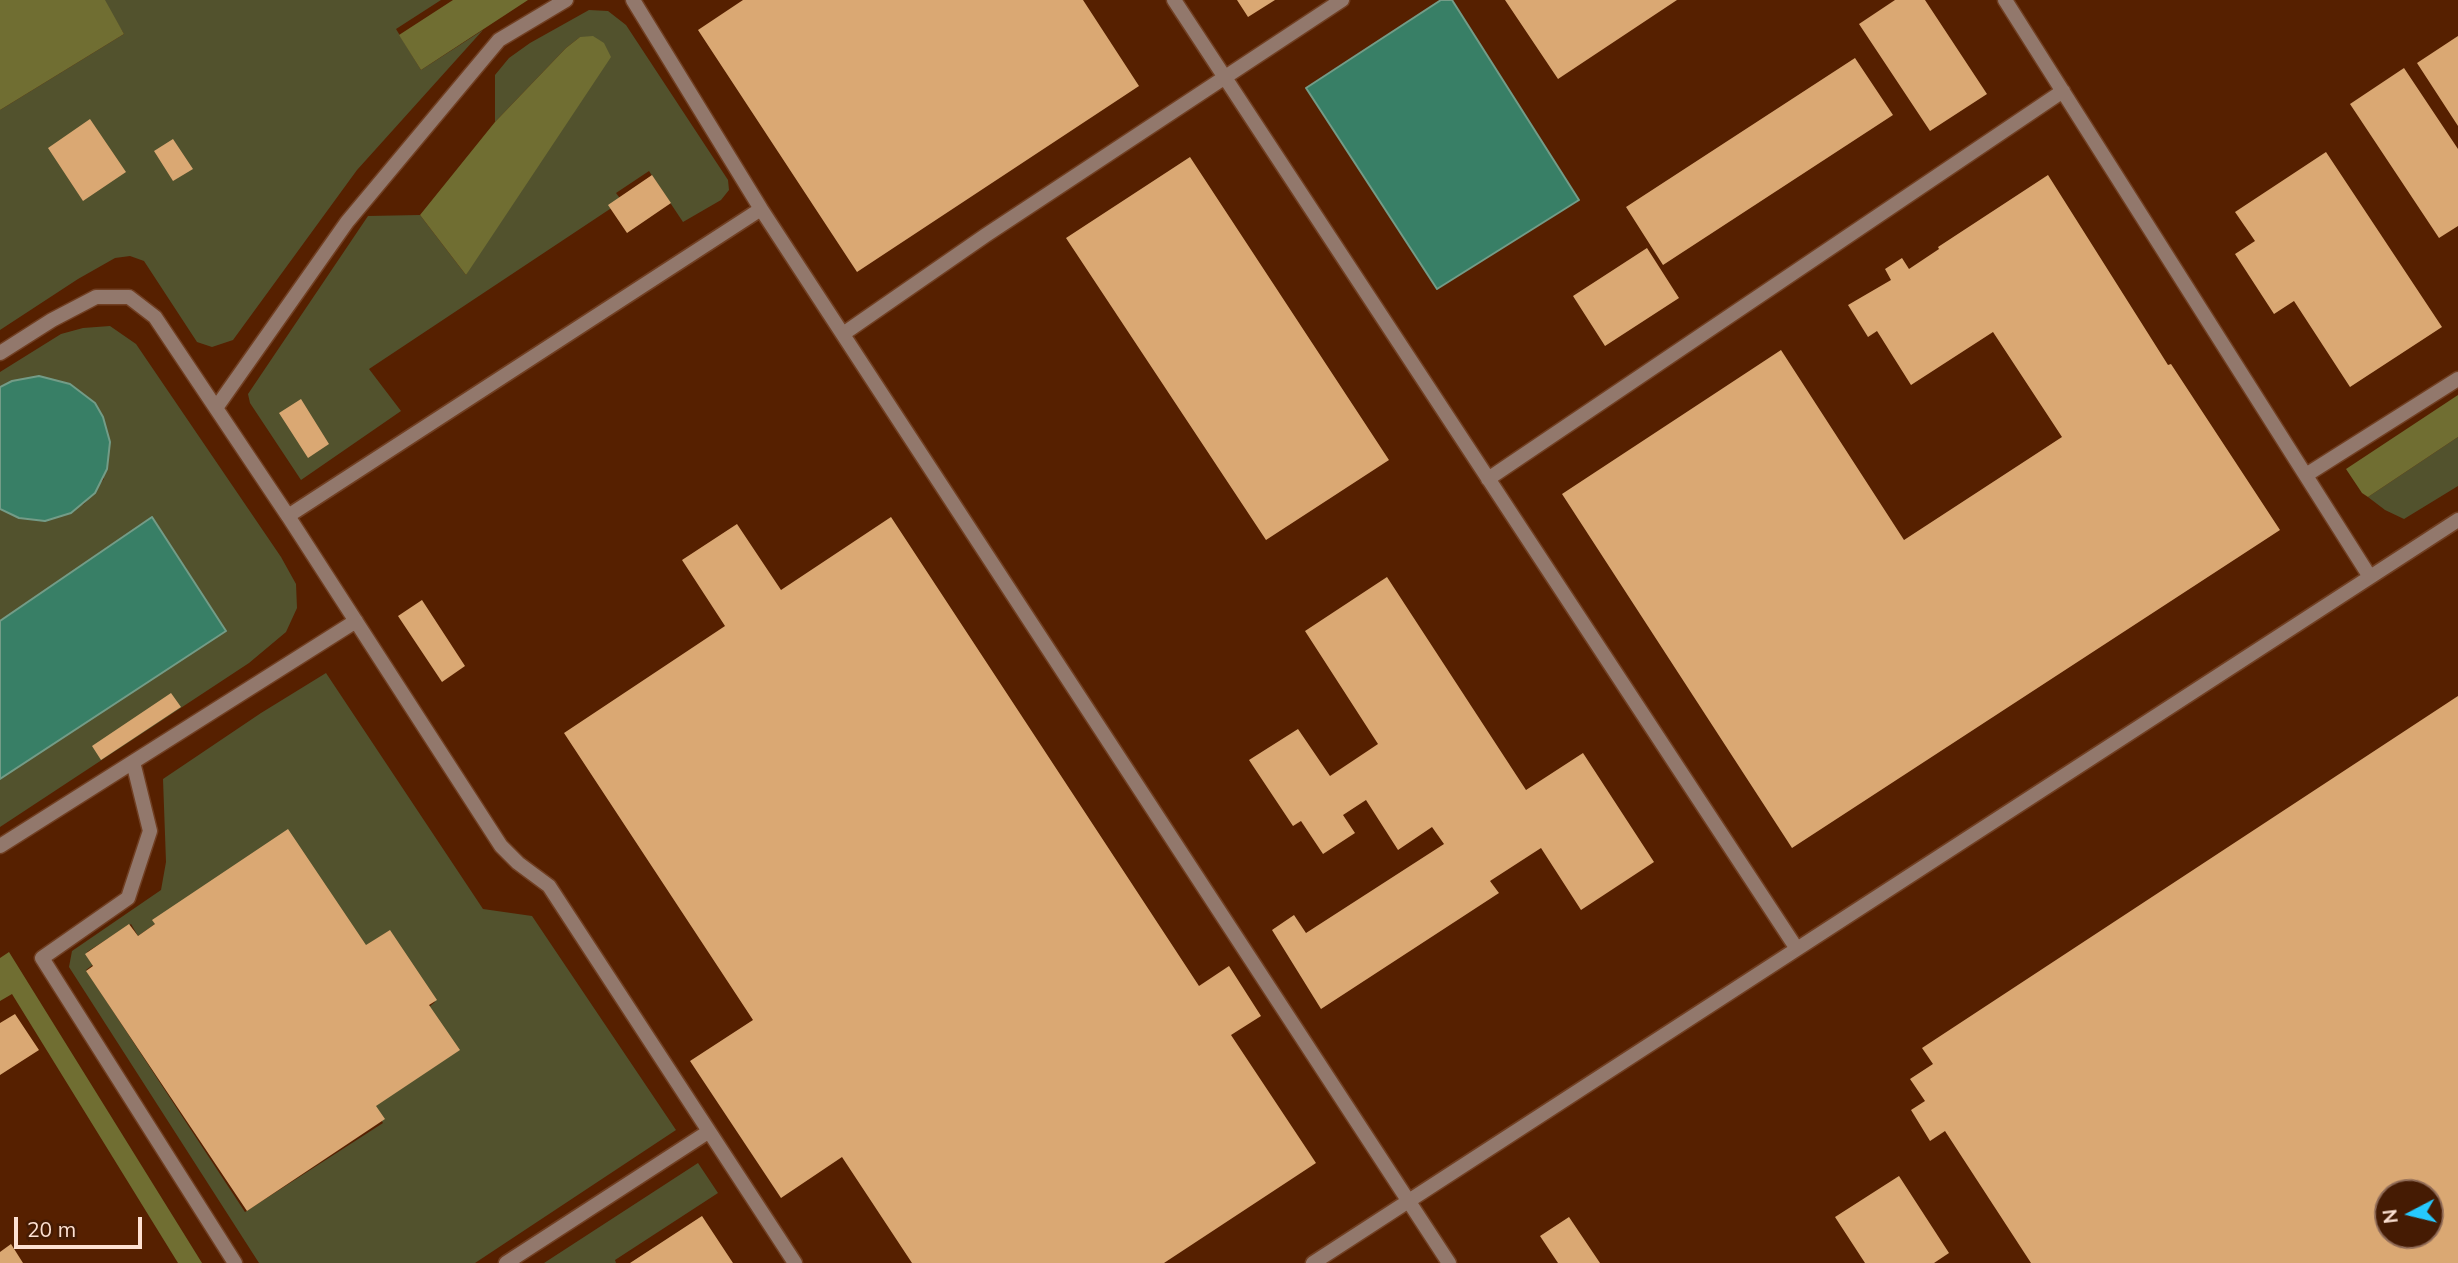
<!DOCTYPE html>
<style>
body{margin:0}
#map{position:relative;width:2458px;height:1263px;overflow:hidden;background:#562000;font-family:Mulish,sans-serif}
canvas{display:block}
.north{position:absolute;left:2374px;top:1179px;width:70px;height:70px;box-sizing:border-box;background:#451b03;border:2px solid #8f6a56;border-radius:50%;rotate:263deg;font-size:19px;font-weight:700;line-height:28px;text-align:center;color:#fde1d3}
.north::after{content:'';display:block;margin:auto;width:24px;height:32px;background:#26c9fe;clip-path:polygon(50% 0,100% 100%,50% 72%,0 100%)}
.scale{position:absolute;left:14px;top:1217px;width:128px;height:32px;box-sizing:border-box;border:4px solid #fde1d3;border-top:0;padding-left:9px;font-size:21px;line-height:24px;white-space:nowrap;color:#fde1d3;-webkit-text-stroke:5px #451b03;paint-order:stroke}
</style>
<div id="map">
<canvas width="2458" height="1263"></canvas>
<div class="north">N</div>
<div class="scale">20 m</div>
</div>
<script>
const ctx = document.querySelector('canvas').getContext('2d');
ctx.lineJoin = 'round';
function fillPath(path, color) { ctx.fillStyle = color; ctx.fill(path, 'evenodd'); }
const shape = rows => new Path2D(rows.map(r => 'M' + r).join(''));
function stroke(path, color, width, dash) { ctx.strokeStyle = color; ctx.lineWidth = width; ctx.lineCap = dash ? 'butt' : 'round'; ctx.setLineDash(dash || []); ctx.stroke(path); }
const green = shape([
 [103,0,441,0,396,29,421,70,483,30,357,170,233,340,212,347,197,342,144,261,130,256,115,258,78,279,0,330,0,110,124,34],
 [589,10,608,11,626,25,728,180,729,190,721,200,683,222,649,171,616,193,622,201,369,369,401,411,301,480,250,403,248,394,368,216,420,215,466,275,580,37,566,48,495,122,495,75,509,58,530,43],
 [110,326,136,344,281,557,296,584,297,608,286,632,249,663,0,827,0,779,225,631,152,517,0,621,0,509,19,518,45,521,84,504,104,479,70,384,39,376,12,381,0,387,0,372,61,334,83,328],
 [2458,437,2458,486,2404,519,2385,510,2368,497],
 [326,673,483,909,532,916,676,1130,475,1263,259,1263,69,967,72,951,161,890,166,862,163,779,261,713],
 [131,924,138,936,155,924,364,947,389,931,435,1002,429,1007,373,1106,383,1123,245,1212,86,970,94,964,87,952],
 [698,1163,718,1193,615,1260,616,1263,544,1263]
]);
const forest = shape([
 [0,0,105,0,124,34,0,110],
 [453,0,528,0,421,70,399,35],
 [593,36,604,43,611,57,466,275,420,215,495,122,566,48,580,37],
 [2458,395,2458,437,2368,497,2362,493,2346,469],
 [9,952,202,1263,178,1263,12,994,0,1001,0,958]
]);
const water = shape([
 [1441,0,1452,0,1579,200,1437,289,1306,88,1441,0],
 [39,376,70,384,95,403,103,417,110,442,107,469,95,493,71,513,45,521,19,518,0,509,0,387,12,381,39,376],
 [152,517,226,631,0,779,0,621,152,517]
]);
const building = shape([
 [743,0,1083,0,1139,86,857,272,698,30],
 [1237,0,1275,0,1248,17],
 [1505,0,1677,0,1558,79],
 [1895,0,1925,0,1987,94,1930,131,1859,24],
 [2458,36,2458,126,2417,63],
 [1855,58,1893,115,1663,265,1626,207],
 [2404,68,2458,149,2458,226,2439,238,2350,104],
 [90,119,126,172,83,201,48,148],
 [173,139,193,169,173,181,154,151],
 [2326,152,2442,327,2350,387,2294,301,2274,314,2235,254,2255,241,2235,212],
 [1190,157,1389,460,1266,540,1066,238],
 [652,175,671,203,627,233,608,205],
 [2048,175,2168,365,2171,364,2280,530,1792,848,1562,494,1781,350,1904,540,2062,437,1993,332,1911,385,1877,331,1868,337,1848,305,1891,280,1885,269,1902,258,1909,269,1939,249,1938,247],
 [1647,248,1679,298,1605,346,1573,296],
 [301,399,329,444,308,458,279,413],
 [891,517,1199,986,1229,966,1261,1016,1231,1035,1316,1163,1164,1263,912,1263,842,1157,781,1198,690,1061,753,1020,564,733,725,626,682,560,737,524,781,590],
 [1387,577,1526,790,1583,753,1654,862,1581,910,1541,848,1490,881,1499,893,1321,1009,1272,930,1294,915,1306,933,1444,844,1432,827,1398,850,1366,800,1343,815,1355,833,1323,854,1301,821,1293,826,1249,760,1298,729,1330,776,1378,744,1305,631],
 [422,600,465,666,442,682,398,616],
 [171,693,181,707,101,760,92,746],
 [2458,696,2458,1263,2031,1263,1945,1131,1930,1141,1911,1110,1925,1101,1910,1079,1933,1064,1922,1048],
 [2388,1193,2430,1193,2430,1235,2388,1235],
 [288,829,366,945,390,930,437,1000,429,1005,460,1050,376,1106,385,1119,247,1211,86,971,93,966,85,954,129,924,138,936,155,924,152,920],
 [15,1014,39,1050,0,1075,0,1023],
 [1899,1176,1949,1253,1934,1263,1865,1263,1835,1217],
 [702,1216,733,1263,630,1263],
 [1569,1217,1600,1263,1558,1263,1540,1236],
 [11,1244,23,1263,0,1263,0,1252]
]);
const service = shape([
 [633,0,761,209,1449,1263],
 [1174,0,1797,949],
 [2005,0,2370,577],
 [761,209,288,516,501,846,518,863,549,886,795,1263],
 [843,334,986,235,1342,0],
 [0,353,52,320,96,297,129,297,155,317,288,516],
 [216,408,347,222,499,40,566,0],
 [2306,475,2458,379],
 [1488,479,2063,91],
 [133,762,150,831,128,898,42,958,235,1263],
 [0,846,356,621],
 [506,1263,708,1132],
 [1313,1263,2458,520]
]);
fillPath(green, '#52522d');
fillPath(forest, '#706e32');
fillPath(water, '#387f66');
stroke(water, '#739c87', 2);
fillPath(building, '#daa873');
stroke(service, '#713f22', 17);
stroke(service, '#92786c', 14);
</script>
